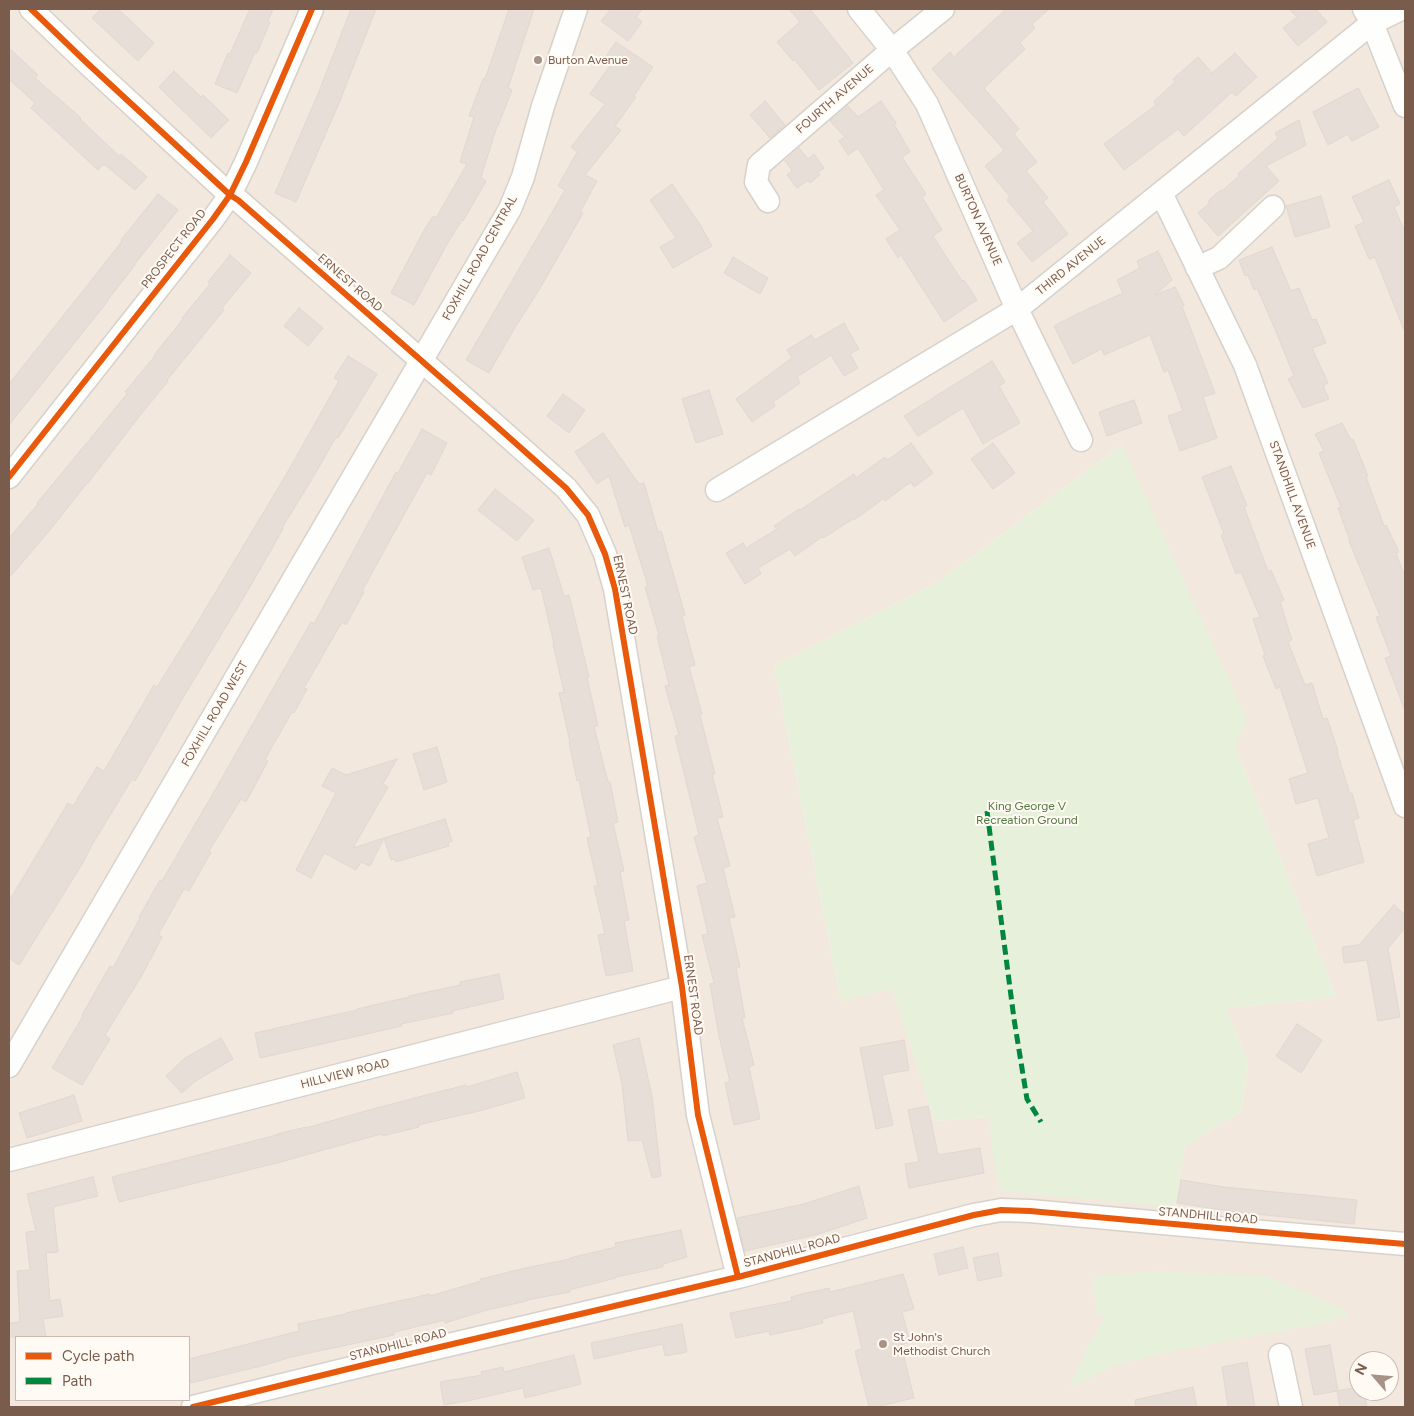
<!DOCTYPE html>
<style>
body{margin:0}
#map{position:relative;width:1414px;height:1416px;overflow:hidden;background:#f9f5f0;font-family:Figtree,sans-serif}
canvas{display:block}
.frame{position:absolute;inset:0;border:10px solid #7a5c4d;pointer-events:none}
.legend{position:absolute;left:15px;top:1336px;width:175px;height:65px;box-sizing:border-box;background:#fffaf3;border:1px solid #cabbb1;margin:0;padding:6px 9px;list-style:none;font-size:15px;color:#7a5c4d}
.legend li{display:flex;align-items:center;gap:10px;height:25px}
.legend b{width:25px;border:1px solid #cabbb1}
.north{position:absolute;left:1349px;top:1351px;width:50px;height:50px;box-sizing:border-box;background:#fffaf3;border:1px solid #cabbb1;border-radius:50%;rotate:297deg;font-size:14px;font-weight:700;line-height:20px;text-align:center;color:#7a5c4d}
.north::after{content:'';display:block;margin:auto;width:18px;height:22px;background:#a69286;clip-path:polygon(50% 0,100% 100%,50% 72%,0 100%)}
</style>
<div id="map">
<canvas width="1414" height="1416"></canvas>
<div class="frame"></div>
<ul class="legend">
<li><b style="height:6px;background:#e8590c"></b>Cycle path</li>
<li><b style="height:6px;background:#00873e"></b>Path</li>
</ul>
<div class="north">N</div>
</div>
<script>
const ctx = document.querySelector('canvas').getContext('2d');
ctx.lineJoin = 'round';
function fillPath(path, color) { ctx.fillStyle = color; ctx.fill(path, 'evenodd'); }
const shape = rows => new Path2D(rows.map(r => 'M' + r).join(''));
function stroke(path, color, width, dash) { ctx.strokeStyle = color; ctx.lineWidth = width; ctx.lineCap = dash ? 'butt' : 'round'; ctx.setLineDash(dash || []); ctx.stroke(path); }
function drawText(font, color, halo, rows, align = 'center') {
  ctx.font = font + ' Figtree,sans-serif'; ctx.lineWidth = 4; ctx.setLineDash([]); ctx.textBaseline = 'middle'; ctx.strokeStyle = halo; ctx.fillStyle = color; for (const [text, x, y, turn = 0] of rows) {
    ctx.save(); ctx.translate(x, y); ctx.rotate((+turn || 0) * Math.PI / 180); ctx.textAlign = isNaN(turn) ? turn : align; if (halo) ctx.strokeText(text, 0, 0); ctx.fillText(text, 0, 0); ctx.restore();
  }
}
const residential = shape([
 [9,9,1405,9,1405,1407,9,1407],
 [1122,445,1235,746,1336,996,1318,999,1226,1008,1248,1063,1241,1112,1185,1146,1175,1207,988,1117,935,1121,892,988,841,1001,774,666,938,582],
 [16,1337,189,1337,189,1400,16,1400],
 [1359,1361,1389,1361,1389,1391,1359,1391]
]);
const green = shape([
 [1122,445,1247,719,1235,746,1336,996,1318,999,1226,1008,1248,1063,1241,1112,1185,1146,1175,1207,999,1191,988,1117,935,1121,892,989,841,1001,774,666,938,582],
 [1155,1271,1248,1275,1266,1277,1303,1291,1346,1311,1350,1316,1315,1325,1182,1349,1117,1365,1069,1388,1086,1350,1106,1315,1096,1315,1093,1275]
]);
const building = shape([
 [101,9,118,9,154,43,138,61,92,18,101,9],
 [250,9,273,9,268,21,270,22,257,53,255,52,237,93,215,84,228,53,230,54,250,9],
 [351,9,376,9,339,103,296,202,275,193,318,94,351,9],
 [509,9,534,9,508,88,512,90,498,126,497,126,481,177,486,181,463,221,462,220,446,246,414,305,391,293,423,232,433,216,436,218,467,164,460,162,474,117,469,116,483,79,485,79,509,9],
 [611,9,642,9,636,17,642,22,628,41,601,21,611,9],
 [789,9,810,9,853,63,819,90,795,60,793,61,777,42,800,22,789,9],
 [1006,9,1049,9,1032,24,1035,28,1020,43,1025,49,984,88,1019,129,1014,134,1037,162,1026,171,1048,198,1043,202,1068,234,1032,262,1017,243,1033,231,1007,200,1010,197,985,166,1004,150,932,69,950,52,954,57,1006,9],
 [1289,9,1316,9,1327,22,1298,46,1283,28,1297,17,1289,9],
 [616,42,653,67,634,96,636,97,615,126,621,130,585,175,597,181,580,212,583,213,539,290,514,329,489,373,466,360,565,190,558,186,577,152,571,147,605,104,590,94,611,64,604,59,616,42],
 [9,48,38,75,35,78,81,118,80,119,119,156,121,154,147,177,135,190,104,164,98,170,31,108,35,103,9,79,9,48],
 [1235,53,1257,77,1236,96,1232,92,1184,136,1178,129,1124,170,1104,144,1156,105,1154,101,1175,82,1173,79,1198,57,1212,73,1235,53],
 [174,71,201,97,203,95,229,120,211,138,159,87,174,71],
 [1358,88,1379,127,1352,141,1348,134,1328,145,1313,112,1358,88],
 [765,101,785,125,770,138,750,115,765,101],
 [881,101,896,123,894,124,910,152,902,157,926,194,922,197,942,230,933,236,962,281,964,280,977,300,944,322,901,255,898,258,886,239,900,230,876,195,884,190,858,148,848,155,839,141,845,137,830,121,848,106,858,117,881,101],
 [1299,120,1306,145,1266,166,1279,181,1218,236,1198,213,1210,203,1208,201,1221,190,1222,191,1239,176,1238,174,1278,138,1275,133,1299,120],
 [799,148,808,159,814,154,824,168,818,172,820,175,810,183,808,180,797,188,787,175,792,170,785,161,799,148],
 [1389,180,1400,204,1394,207,1405,232,1405,330,1404,330,1375,257,1369,259,1355,226,1364,222,1352,197,1389,180],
 [672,184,701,226,712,246,673,268,660,247,676,238,650,200,672,184],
 [158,194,178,210,134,265,135,265,107,301,107,302,9,425,9,384,94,277,122,241,121,240,158,194],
 [1321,196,1330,227,1295,237,1286,206,1321,196],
 [1272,247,1291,291,1299,288,1312,320,1316,319,1326,343,1312,348,1328,383,1323,386,1329,399,1303,408,1288,379,1294,376,1275,329,1257,288,1254,290,1248,275,1245,276,1239,260,1272,247],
 [1158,251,1172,280,1155,295,1175,287,1184,305,1182,306,1215,393,1203,397,1217,438,1180,451,1168,416,1183,411,1168,370,1164,372,1150,335,1104,355,1101,349,1073,364,1054,326,1077,314,1123,293,1117,280,1140,268,1137,261,1158,251],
 [230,255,251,273,222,308,224,310,167,380,168,381,138,418,88,483,87,483,50,530,9,578,9,538,38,504,37,503,52,485,127,394,125,392,155,356,154,355,183,319,182,318,210,284,208,282,230,255],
 [733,257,768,278,760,294,724,273,733,257],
 [299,308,323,328,308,346,284,326,299,308],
 [844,323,859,349,850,354,858,368,844,376,831,355,797,377,800,383,773,402,775,406,752,422,736,399,792,358,787,350,811,335,815,340,844,323],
 [348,356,377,374,338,438,336,437,315,474,282,528,283,529,247,592,181,701,135,781,132,779,92,845,81,866,19,965,9,958,9,901,68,803,73,806,97,767,104,771,154,685,157,687,197,623,283,480,339,381,334,378,348,356],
 [992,361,1005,382,999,386,1020,423,983,444,963,408,918,436,904,416,992,361],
 [709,390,723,434,696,443,682,399,709,390],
 [563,394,585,410,569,433,547,416,563,394],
 [1134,400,1142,423,1107,436,1099,412,1134,400],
 [1342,423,1351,440,1353,439,1368,476,1366,477,1384,526,1386,525,1399,552,1396,553,1405,577,1405,707,1404,708,1385,658,1391,656,1376,617,1380,616,1349,541,1350,541,1338,508,1341,507,1319,453,1324,451,1315,434,1342,423],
 [422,429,447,443,431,475,427,473,362,591,364,592,346,625,342,622,304,688,307,689,294,713,292,712,265,759,268,761,246,802,241,799,209,851,211,852,189,891,184,889,158,935,162,937,141,977,105,1035,110,1039,82,1085,52,1068,83,1016,82,1015,110,966,113,968,140,918,139,917,160,880,162,881,219,783,311,622,314,624,396,472,398,473,422,429],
 [603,433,639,484,644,483,658,532,661,531,685,615,682,616,695,665,689,667,702,714,700,715,715,774,712,774,723,817,717,818,730,866,723,868,735,917,729,918,740,967,736,968,745,1018,742,1018,754,1065,749,1067,760,1119,734,1125,725,1083,730,1082,719,1036,710,984,714,983,702,935,708,934,697,886,707,883,694,837,699,835,675,736,679,735,665,686,669,685,657,636,659,635,645,587,648,586,629,525,625,527,609,476,597,484,575,452,603,433],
 [911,443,933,473,914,487,911,482,885,501,883,499,854,520,853,519,823,538,822,537,795,556,790,549,758,568,761,574,745,584,726,553,743,543,746,548,777,529,774,526,799,509,800,510,854,474,856,478,885,457,888,460,911,443],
 [993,443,1015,473,993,489,971,459,993,443],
 [1231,466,1247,506,1244,507,1268,571,1271,570,1284,600,1280,602,1292,640,1288,642,1305,685,1312,683,1323,719,1327,718,1338,751,1337,752,1350,794,1352,793,1359,818,1353,820,1364,862,1317,876,1308,844,1329,838,1318,798,1296,804,1289,779,1308,773,1280,687,1276,689,1263,656,1265,655,1253,619,1260,617,1241,572,1236,574,1221,535,1224,534,1202,477,1231,466],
 [495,489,534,520,517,541,478,510,495,489],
 [549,548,564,596,569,595,589,677,587,677,598,726,594,726,608,782,610,782,618,822,613,823,624,871,620,872,629,920,624,921,633,971,606,976,598,935,605,934,594,886,598,886,587,838,591,837,579,780,577,781,573,761,569,743,570,742,559,693,564,692,553,644,554,644,541,588,533,590,522,557,549,548],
 [437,747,447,782,424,790,413,754,437,747],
 [397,759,383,784,388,787,353,848,384,838,370,866,361,862,356,870,324,853,311,878,296,870,336,793,322,786,332,768,346,775,397,759],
 [445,819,452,841,448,843,449,846,396,862,395,859,391,860,384,838,445,819],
 [1394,905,1405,915,1405,928,1388,948,1400,1017,1378,1021,1367,960,1344,963,1342,947,1359,945,1394,905],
 [499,974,504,999,452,1011,453,1013,401,1024,402,1026,260,1058,255,1033,357,1010,357,1009,409,997,409,996,460,985,460,982,499,974],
 [1297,1024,1322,1040,1301,1073,1276,1056,1297,1024],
 [221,1038,233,1059,194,1082,182,1093,166,1076,185,1058,221,1038],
 [639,1038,652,1096,661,1176,652,1178,642,1140,628,1141,622,1084,613,1045,639,1038],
 [904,1040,909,1070,882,1075,893,1125,876,1129,860,1048,904,1040],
 [517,1072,525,1098,479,1111,418,1125,419,1127,382,1136,381,1134,277,1163,119,1202,112,1177,277,1135,278,1136,277,1134,306,1127,306,1128,369,1110,426,1095,466,1085,467,1087,517,1072],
 [74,1095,82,1121,27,1138,19,1113,74,1095],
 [928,1106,938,1155,980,1148,984,1173,909,1188,905,1164,919,1162,908,1110,928,1106],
 [93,1177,98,1196,53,1207,58,1252,46,1253,50,1301,60,1299,63,1316,43,1319,46,1337,9,1337,9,1323,20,1322,17,1271,30,1270,26,1232,36,1231,27,1194,93,1177],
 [1181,1180,1224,1187,1357,1200,1354,1224,1236,1212,1177,1203,1181,1180],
 [859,1186,867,1218,819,1234,745,1251,737,1218,804,1204,859,1186],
 [681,1230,687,1257,663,1264,663,1267,616,1277,616,1278,569,1290,570,1292,527,1300,527,1301,487,1310,445,1323,445,1320,394,1332,394,1335,291,1357,265,1365,191,1383,189,1374,189,1359,299,1331,298,1324,346,1314,346,1313,430,1294,430,1296,481,1281,480,1279,530,1267,570,1259,570,1258,616,1247,615,1243,681,1230],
 [963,1247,968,1268,939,1275,934,1254,963,1247],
 [998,1253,1002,1276,978,1281,973,1258,998,1253],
 [903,1274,914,1309,902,1312,910,1342,901,1345,914,1398,875,1407,869,1407,855,1351,862,1349,853,1311,822,1319,823,1323,803,1328,770,1335,769,1331,736,1338,730,1313,792,1301,791,1297,802,1294,829,1288,830,1292,903,1274],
 [682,1324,687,1352,665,1356,663,1344,594,1359,591,1343,682,1324],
 [1330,1345,1338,1391,1314,1395,1305,1349,1330,1345],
 [574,1355,581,1384,525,1398,523,1388,472,1400,444,1405,440,1382,482,1375,481,1372,503,1367,504,1372,574,1355],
 [1247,1362,1255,1407,1228,1407,1222,1367,1247,1362],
 [1193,1387,1197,1407,1136,1407,1135,1400,1193,1387],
 [1359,1387,1359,1391,1363,1391,1367,1407,1340,1407,1337,1391,1359,1387]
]);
const minor = shape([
 [31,9,86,62,230,195,238,200,431,369,494,424,566,488,588,515,605,554,615,589,682,987,698,1115,738,1277],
 [859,9,892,50,927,104,1017,309,1081,440],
 [1364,9,1372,23,1405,106],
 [1161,193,1245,365,1405,806],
 [768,201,756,182,759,165,892,50,943,9],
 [1197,268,1219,258,1273,207],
 [9,477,213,219,230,195,246,162,312,9],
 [717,490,1017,309,1372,23,1401,9],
 [9,1066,510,209,523,177,543,106,576,9],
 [9,1160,682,987],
 [1280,1355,1291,1407],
 [193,1407,372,1363,738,1277,974,1215,1001,1210,1030,1211,1251,1231,1405,1244]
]);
const quiet = shape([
 [987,811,1014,1019,1027,1099,1041,1122]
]);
const cycleway = shape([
 [31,9,86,62,230,195,238,200,431,369,494,424,566,488,588,515,605,554,615,589,682,987,698,1115,738,1277],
 [9,477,213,219,230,195,246,162,312,9],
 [193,1407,372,1363,738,1277,974,1215,1001,1210,1030,1211,1251,1231,1405,1244]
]);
const markers = [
 [538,60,5,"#a69286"],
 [883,1344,5,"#a69286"]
];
const poiNames = [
 ["Burton Avenue",548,60],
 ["St John's",893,1337],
 ["Methodist Church",893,1351]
];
const streetNames = [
 ["FOURTH AVENUE",835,99,-41],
 ["BURTON AVENUE",978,220,66],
 ["PROSPECT ROAD",174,249,-52],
 ["FOXHILL ROAD CENTRAL",480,258,-61],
 ["THIRD AVENUE",1071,266,-39],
 ["ERNEST ROAD",350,283,41],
 ["STANDHILL AVENUE",1292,495,70],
 ["ERNEST ROAD",625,595,78],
 ["FOXHILL ROAD WEST",215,714,-60],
 ["ERNEST ROAD",693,995,82],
 ["HILLVIEW ROAD",345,1074,-14],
 ["STANDHILL ROAD",1208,1216,5],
 ["STANDHILL ROAD",792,1251,-15],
 ["STANDHILL ROAD",398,1345,-14]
];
const parkNames = [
 ["King George V",1027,806],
 ["Recreation Ground",1027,820]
];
fillPath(residential, '#f2e8de');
fillPath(green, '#e7f0db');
fillPath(building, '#e6ded7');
stroke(building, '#e2d8d2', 1);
stroke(minor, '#d7d1cb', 25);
stroke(minor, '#fefefd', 22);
stroke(quiet, '#00873e', 5, [10, 5]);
stroke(cycleway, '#e8590c', 6);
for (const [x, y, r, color] of markers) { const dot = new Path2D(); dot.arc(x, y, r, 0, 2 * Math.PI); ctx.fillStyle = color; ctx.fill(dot); stroke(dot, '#fffaf3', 2); }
drawText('12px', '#7a5c4d', '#fffaf3', poiNames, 'left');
drawText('12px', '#7a5c4d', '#fffaf3', streetNames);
drawText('12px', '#537a41', '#fffaf3', parkNames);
</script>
